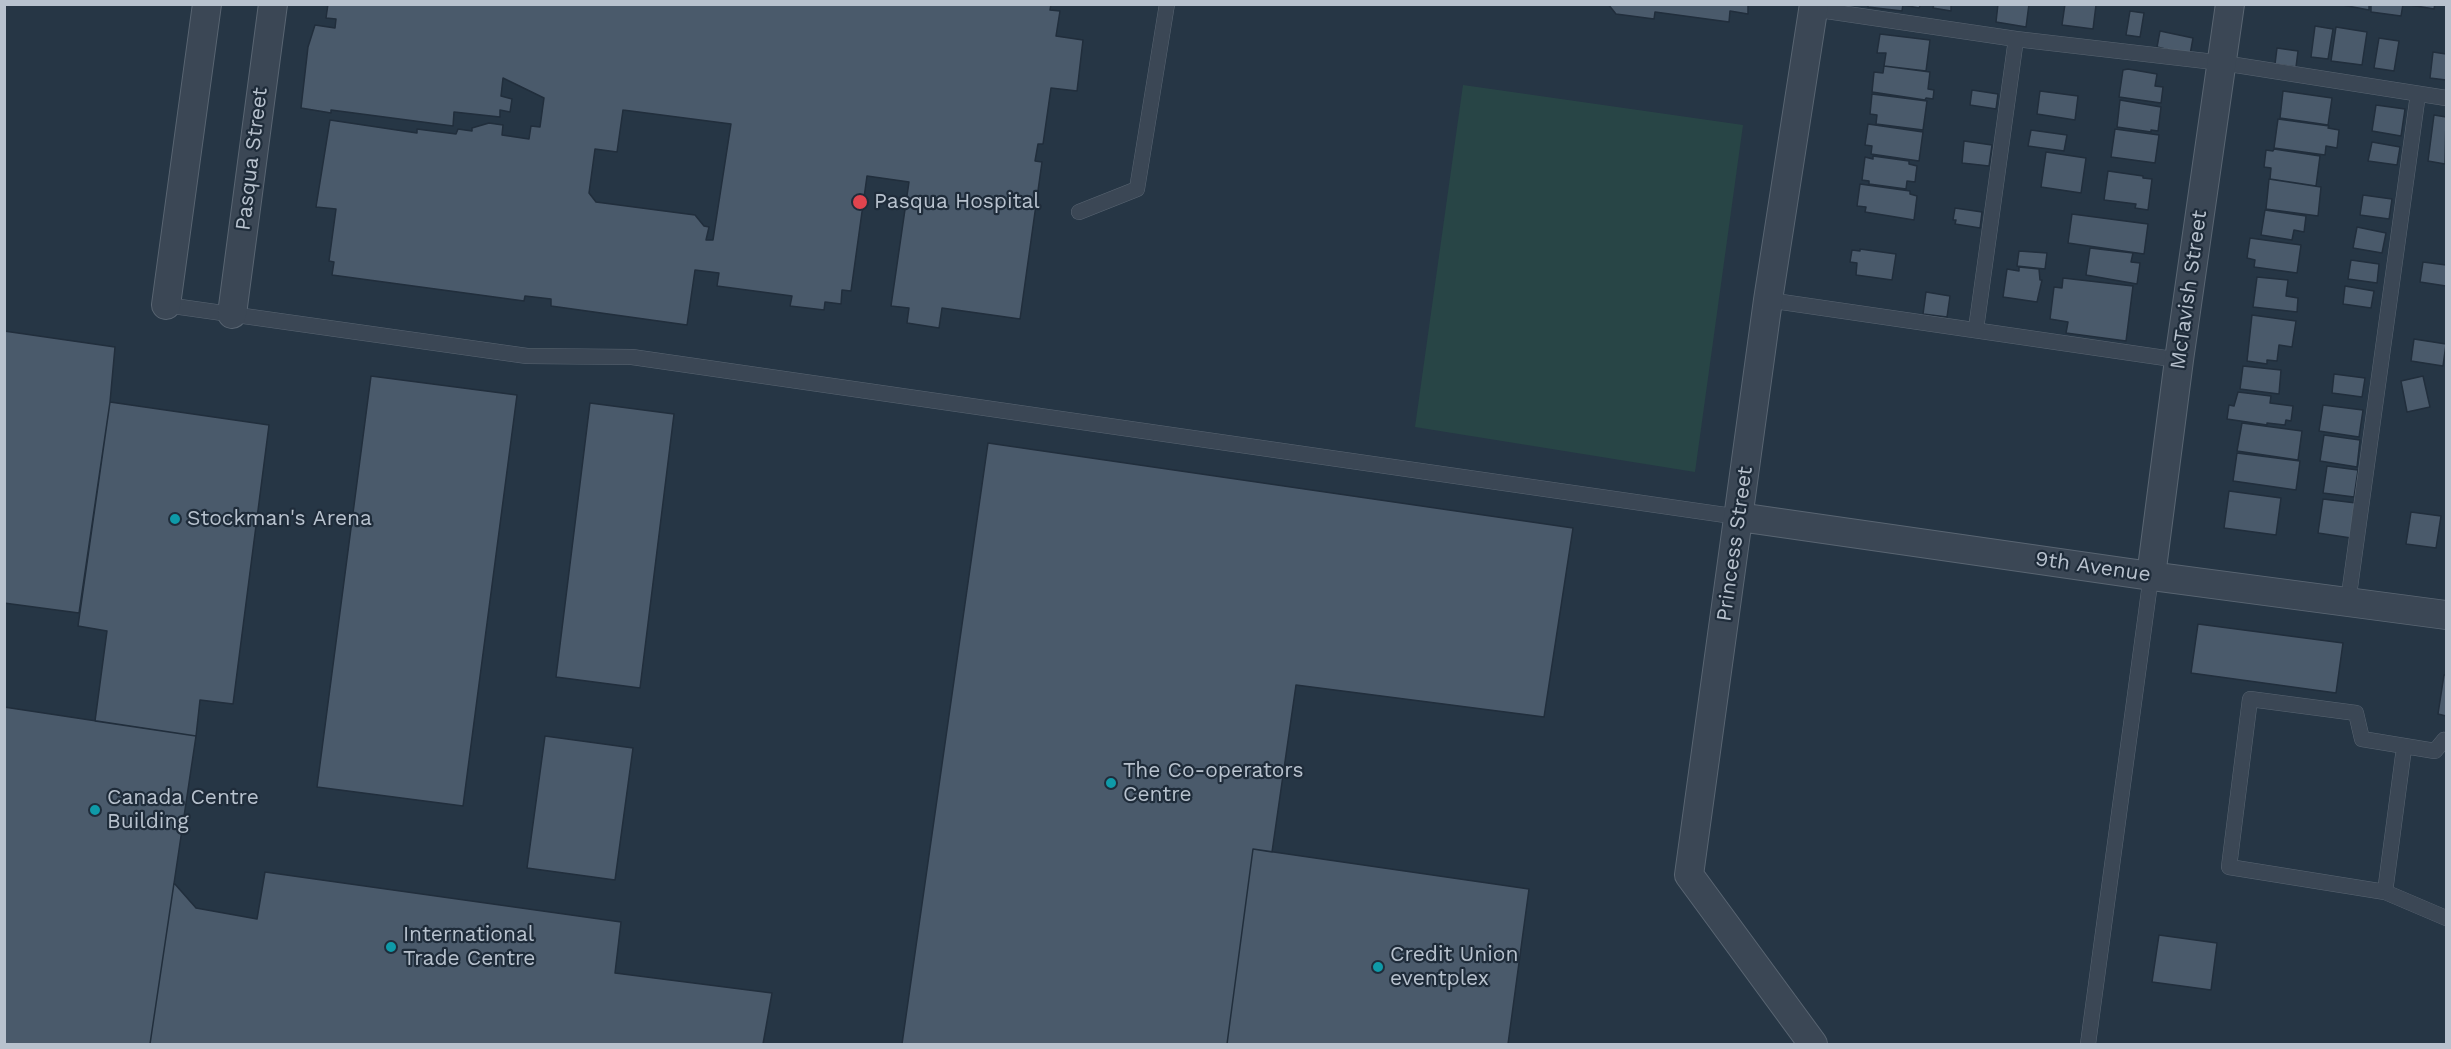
<!DOCTYPE html>
<style>
body{margin:0}
#map{position:relative;width:2451px;height:1049px;overflow:hidden;background:#263645;font-family:"Work Sans",sans-serif}
canvas{display:block}
.frame{position:absolute;inset:0;border:6px solid #b8c2ce;pointer-events:none}
</style>
<div id="map">
<canvas width="2451" height="1049"></canvas>
<div class="frame"></div>
</div>
<script>
const ctx = document.querySelector('canvas').getContext('2d');
ctx.lineJoin = 'round';
function fillPath(path, color) { ctx.fillStyle = color; ctx.fill(path, 'evenodd'); }
const shape = rows => new Path2D(rows.map(r => 'M' + r).join(''));
function stroke(path, color, width, dash) { ctx.strokeStyle = color; ctx.lineWidth = width; ctx.lineCap = dash ? 'butt' : 'round'; ctx.setLineDash(dash || []); ctx.stroke(path); }
function drawText(font, color, halo, rows, align = 'center') {
  ctx.font = font + ' "Work Sans",sans-serif'; ctx.lineWidth = 4.5; ctx.setLineDash([]); ctx.textBaseline = 'middle'; ctx.strokeStyle = halo; ctx.fillStyle = color; for (const [text, x, y, turn = 0] of rows) {
    ctx.save(); ctx.translate(x, y); ctx.rotate((+turn || 0) * Math.PI / 180); ctx.textAlign = isNaN(turn) ? turn : align; if (halo) ctx.strokeText(text, 0, 0); ctx.fillText(text, 0, 0); ctx.restore();
  }
}
const green = shape([
 [1463,85,1743,125,1695,472,1415,427]
]);
const building = shape([
 [328,4,1051,4,1050,10,1060,11,1056,36,1083,40,1077,91,1051,88,1043,144,1038,144,1035,161,1042,162,1020,319,942,308,939,328,907,323,909,308,891,306,909,182,867,176,851,291,842,290,841,304,825,302,824,310,790,306,792,296,717,286,719,273,695,270,687,325,551,306,551,299,525,296,524,301,332,275,334,262,329,261,336,209,316,207,330,120,417,133,417,129,456,134,458,129,472,131,472,128,489,123,503,125,502,135,529,139,531,126,540,127,544,98,503,78,501,96,512,99,510,112,500,110,500,117,454,112,453,126,331,110,331,113,301,108,308,47,315,25,335,28,336,19,326,18,328,4],
 [623,110,731,124,713,240,706,240,709,227,704,226,695,215,596,202,589,193,595,149,617,152,623,110],
 [1608,4,1748,4,1748,14,1730,11,1729,22,1655,12,1654,19,1616,14,1608,4],
 [1868,4,1903,4,1902,11,1868,7,1868,4],
 [1921,4,1919,8,1903,5,1903,4,1921,4],
 [1934,4,1951,4,1951,11,1933,8,1934,4],
 [1998,4,2029,4,2026,27,1996,22,1998,4],
 [2065,4,2096,5,2093,29,2062,25,2065,4],
 [2337,4,2369,4,2369,10,2337,4],
 [2371,4,2403,4,2401,16,2371,12,2371,4],
 [2404,4,2435,4,2434,9,2404,4],
 [2130,11,2144,13,2140,37,2126,35,2130,11],
 [2315,26,2333,29,2328,59,2311,57,2315,26],
 [2336,27,2367,32,2362,65,2331,61,2336,27],
 [2160,31,2193,38,2190,55,2157,47,2160,31],
 [1880,34,1930,40,1926,71,1884,66,1886,53,1877,53,1880,34],
 [2379,38,2399,41,2394,71,2374,68,2379,38],
 [2277,48,2298,51,2296,67,2275,64,2277,48],
 [2433,52,2446,54,2446,80,2430,78,2433,52],
 [1884,66,1930,72,1928,89,1934,90,1933,99,1926,98,1925,100,1872,92,1874,72,1883,73,1884,66],
 [2128,69,2157,74,2155,86,2163,87,2161,103,2119,97,2123,70,2128,69],
 [1972,90,1998,94,1996,109,1970,105,1972,90],
 [2040,91,2078,96,2075,120,2037,114,2040,91],
 [2283,91,2332,98,2328,125,2280,118,2283,91],
 [1872,94,1927,101,1923,130,1876,124,1877,115,1870,114,1872,94],
 [2120,100,2161,107,2158,131,2151,130,2151,132,2117,127,2120,100],
 [2376,105,2405,109,2401,136,2372,131,2376,105],
 [2434,115,2446,117,2445,164,2428,161,2434,115],
 [2278,119,2329,126,2328,128,2339,130,2337,148,2326,146,2325,155,2274,148,2278,119],
 [1868,124,1923,132,1919,161,1871,154,1872,146,1865,145,1868,124],
 [2115,129,2159,135,2155,163,2111,157,2115,129],
 [2031,130,2067,135,2064,151,2028,146,2031,130],
 [1964,141,1992,145,1989,166,1962,163,1964,141],
 [2372,142,2400,147,2397,165,2368,161,2372,142],
 [2274,149,2320,156,2316,186,2270,179,2271,168,2264,167,2266,150,2273,151,2274,149],
 [2046,152,2086,158,2081,193,2041,187,2046,152],
 [1873,156,1909,161,1909,164,1917,166,1915,182,1907,181,1906,189,1869,184,1869,181,1862,180,1865,157,1873,159,1873,156],
 [2108,171,2143,176,2143,178,2152,179,2148,210,2135,208,2136,204,2104,200,2108,171],
 [2269,179,2321,187,2318,216,2266,209,2269,179],
 [1860,184,1910,191,1910,194,1917,196,1914,220,1865,212,1866,207,1857,206,1860,184],
 [2363,195,2392,199,2389,219,2360,215,2363,195],
 [1955,208,1982,212,1980,228,1955,224,1956,220,1953,220,1955,208],
 [2265,210,2306,216,2304,232,2294,230,2292,240,2261,235,2265,210],
 [2072,214,2148,224,2144,254,2068,243,2072,214],
 [2357,227,2386,233,2382,253,2353,248,2357,227],
 [2250,238,2301,245,2297,273,2254,267,2255,260,2247,258,2250,238],
 [2090,248,2133,253,2131,262,2140,263,2137,284,2086,275,2090,248],
 [1860,249,1896,254,1892,280,1856,275,1857,263,1850,262,1852,250,1860,251,1860,249],
 [2019,251,2047,253,2045,269,2017,266,2019,251],
 [2351,260,2379,264,2377,283,2348,279,2351,260],
 [2423,262,2446,265,2446,286,2420,282,2423,262],
 [2019,267,2039,269,2040,280,2042,280,2037,302,2003,297,2007,269,2019,271,2019,267],
 [2257,277,2288,280,2286,296,2298,298,2297,312,2253,307,2257,277],
 [2063,278,2133,286,2126,341,2066,333,2068,322,2050,319,2054,287,2062,288,2063,278],
 [2345,286,2374,291,2371,308,2343,304,2345,286],
 [1926,292,1950,296,1947,317,1923,314,1926,292],
 [2252,315,2296,321,2292,347,2279,345,2277,361,2267,360,2267,364,2247,361,2252,315],
 [4,331,115,347,110,402,79,613,4,603,4,331],
 [2414,339,2446,344,2443,366,2411,361,2414,339],
 [2243,366,2281,370,2279,394,2240,389,2243,366],
 [2334,374,2365,378,2362,397,2332,393,2334,374],
 [371,376,517,395,463,806,317,787,371,376],
 [2423,376,2430,407,2407,412,2401,381,2423,376],
 [2238,392,2271,396,2270,403,2293,406,2291,421,2286,420,2285,425,2267,423,2267,425,2227,419,2229,405,2234,406,2238,392],
 [110,402,269,425,233,704,200,700,196,736,95,721,107,631,78,626,110,402],
 [590,403,674,414,640,688,556,677,590,403],
 [2323,405,2363,410,2359,437,2319,431,2323,405],
 [2242,423,2302,431,2298,460,2237,451,2242,423],
 [2324,435,2360,440,2357,467,2320,461,2324,435],
 [988,443,1573,528,1544,717,1296,685,1272,852,1253,849,1227,1044,902,1044,988,443],
 [2237,453,2300,461,2296,490,2233,481,2237,453],
 [2327,466,2358,470,2354,497,2323,493,2327,466],
 [2229,491,2281,498,2276,535,2224,528,2229,491],
 [2323,499,2356,503,2351,538,2318,533,2323,499],
 [2411,512,2441,516,2436,548,2406,544,2411,512],
 [2198,624,2343,643,2336,693,2191,673,2198,624],
 [2444,675,2446,675,2446,716,2438,714,2444,675],
 [4,707,196,736,150,1044,4,1044,4,707],
 [545,736,633,748,615,880,527,868,545,736],
 [1253,849,1529,889,1508,1044,1227,1044,1253,849],
 [265,872,621,922,615,973,772,993,763,1044,150,1044,174,883,196,908,257,919,265,872],
 [2159,935,2217,943,2211,990,2152,982,2159,935]
]);
const service = shape([
 [1813,9,2016,39,2223,63,2446,98],
 [1079,212,1137,189,1167,4],
 [1768,300,2179,360],
 [166,305,527,356,632,357,1739,517],
 [1976,329,2016,39],
 [2348,602,2418,94],
 [2446,741,2444,740,2435,751,2362,739,2356,713,2250,699,2229,867,2385,892,2446,918],
 [2385,892,2404,748],
 [2088,1044,2151,576]
]);
const minor = shape([
 [166,305,207,4],
 [232,314,273,4],
 [1739,517,2151,576,2446,615],
 [2151,576,2179,360,2230,4],
 [1813,1044,1689,875,1768,300,1814,4]
]);
const markers = [
 [860,202,8,"#e0444e"],
 [175,519,6,"#0f9aa8"],
 [1111,783,6,"#0f9aa8"],
 [95,810,6,"#0f9aa8"],
 [391,947,6,"#0f9aa8"],
 [1378,967,6,"#0f9aa8"]
];
const streetNames = [
 ["Pasqua Street",252,159,-83],
 ["McTavish Street",2189,290,-82],
 ["Princess Street",1735,544,-82],
 ["9th Avenue",2093,567,8]
];
const poiNames = [
 ["Pasqua Hospital",874,202],
 ["Stockman's Arena",187,519],
 ["The Co-operators",1123,771],
 ["Centre",1123,795],
 ["Canada Centre",107,798],
 ["Building",107,822],
 ["International",403,935],
 ["Trade Centre",403,959],
 ["Credit Union",1390,955],
 ["eventplex",1390,979]
];
fillPath(green, '#284546');
fillPath(building, '#4a5a6b');
stroke(building, '#212e3c', 1.5);
stroke(service, '#596572', 16);
stroke(minor, '#596572', 30);
stroke(service, '#3b4755', 15);
stroke(minor, '#3b4755', 28);
for (const [x, y, r, color] of markers) { const dot = new Path2D(); dot.arc(x, y, r, 0, 2 * Math.PI); ctx.fillStyle = color; ctx.fill(dot); stroke(dot, '#1f2c3a', 2); }
drawText('21px', '#b8c2ce', '#1f2c3a', streetNames);
drawText('21px', '#b8c2ce', '#1f2c3a', poiNames, 'left');
</script>
